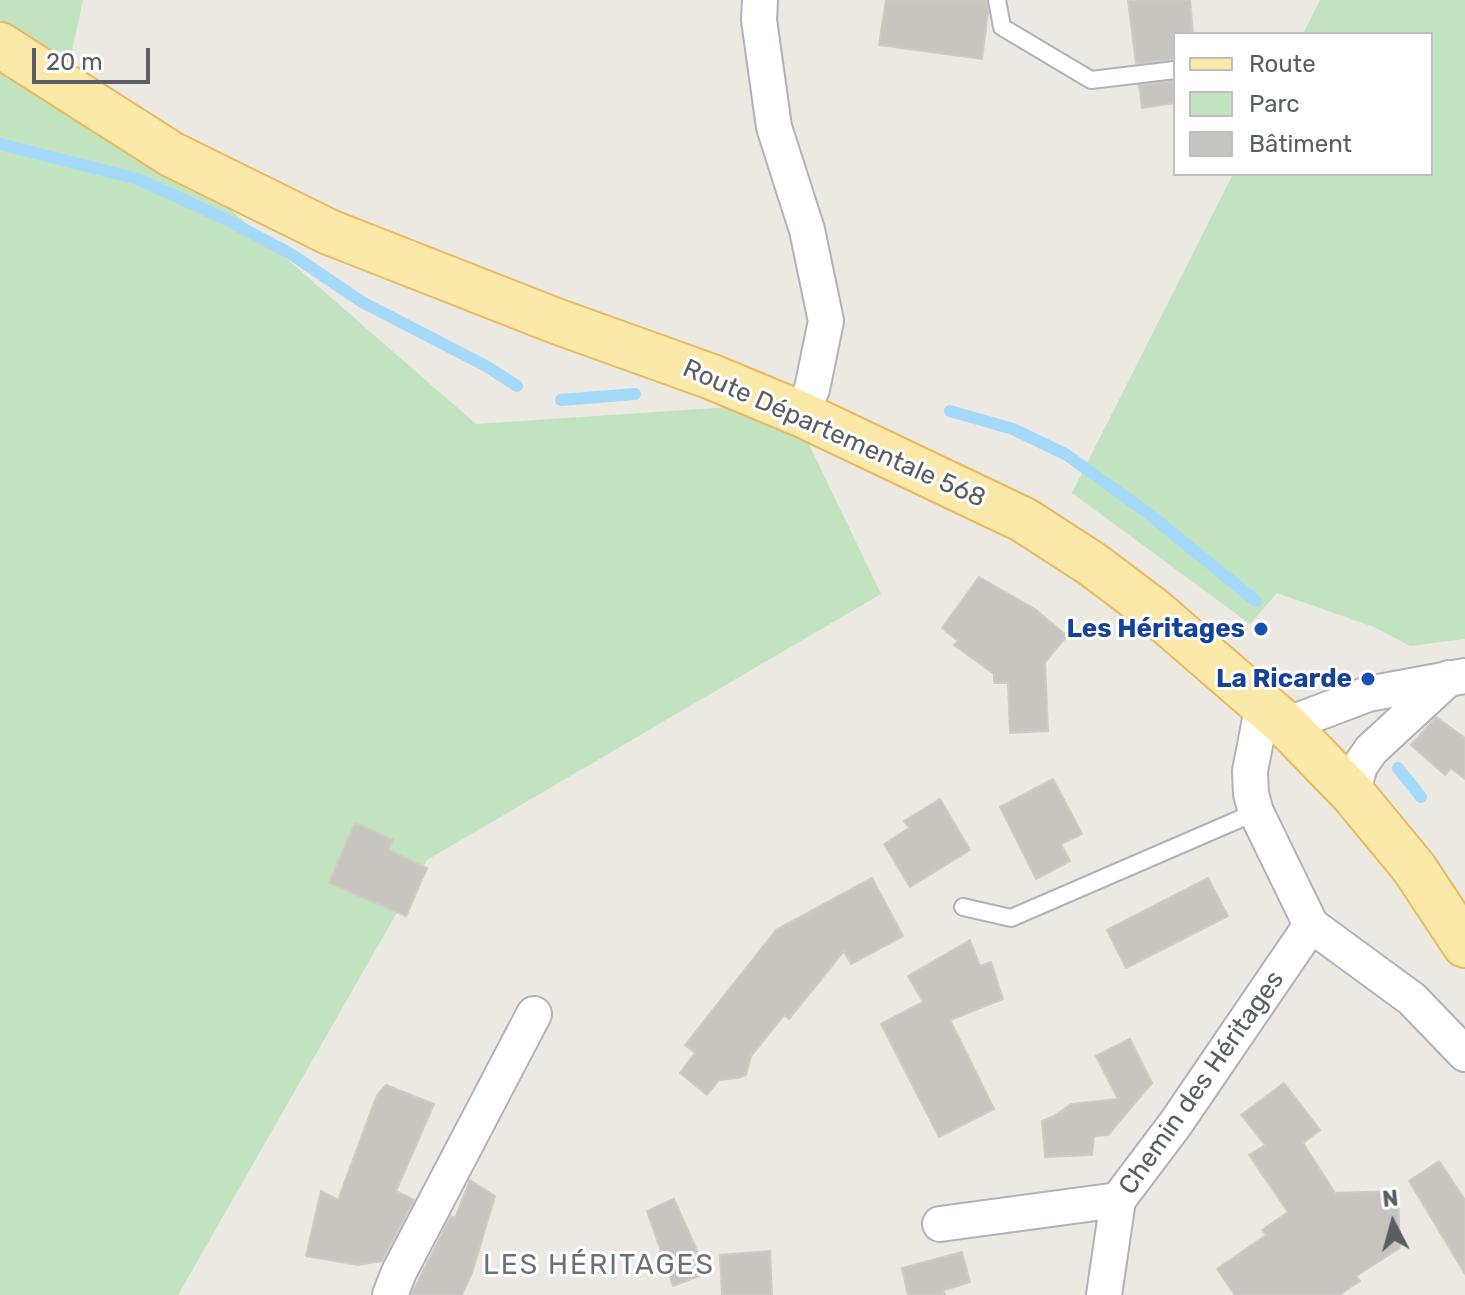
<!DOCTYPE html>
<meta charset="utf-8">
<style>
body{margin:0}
#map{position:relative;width:1465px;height:1295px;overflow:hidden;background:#ece9e2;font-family:Rubik,sans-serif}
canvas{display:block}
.legend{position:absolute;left:1173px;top:32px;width:260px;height:144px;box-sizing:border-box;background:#fff;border:2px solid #bdbfc0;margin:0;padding:10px 14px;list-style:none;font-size:24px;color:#5a5e62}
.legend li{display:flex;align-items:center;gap:16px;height:40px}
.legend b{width:40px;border:2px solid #bdbfc0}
.north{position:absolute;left:1353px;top:1183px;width:80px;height:80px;-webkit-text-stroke:6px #fff;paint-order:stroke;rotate:354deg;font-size:22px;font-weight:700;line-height:32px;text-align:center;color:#5a5e62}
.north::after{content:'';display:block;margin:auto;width:28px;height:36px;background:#5a5e62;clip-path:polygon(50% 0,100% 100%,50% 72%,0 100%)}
.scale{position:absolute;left:32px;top:48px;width:118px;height:36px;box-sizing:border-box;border:4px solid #5a5e62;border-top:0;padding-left:10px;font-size:24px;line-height:28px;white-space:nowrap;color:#5a5e62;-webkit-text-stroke:6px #fff;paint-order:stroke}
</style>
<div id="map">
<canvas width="1465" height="1295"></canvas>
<ul class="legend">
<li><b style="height:10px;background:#fae9a9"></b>Route</li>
<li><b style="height:22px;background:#c1e3bf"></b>Parc</li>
<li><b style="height:22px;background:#c8c4bf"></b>Bâtiment</li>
</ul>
<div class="north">N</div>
<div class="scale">20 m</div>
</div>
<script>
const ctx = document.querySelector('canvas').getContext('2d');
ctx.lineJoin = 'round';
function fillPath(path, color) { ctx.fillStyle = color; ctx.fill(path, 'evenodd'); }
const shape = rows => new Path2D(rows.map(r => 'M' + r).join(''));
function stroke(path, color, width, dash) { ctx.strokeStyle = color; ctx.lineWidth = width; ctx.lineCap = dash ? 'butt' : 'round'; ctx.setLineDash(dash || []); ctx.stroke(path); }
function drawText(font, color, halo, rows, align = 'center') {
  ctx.font = font + ' Rubik,sans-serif'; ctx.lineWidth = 6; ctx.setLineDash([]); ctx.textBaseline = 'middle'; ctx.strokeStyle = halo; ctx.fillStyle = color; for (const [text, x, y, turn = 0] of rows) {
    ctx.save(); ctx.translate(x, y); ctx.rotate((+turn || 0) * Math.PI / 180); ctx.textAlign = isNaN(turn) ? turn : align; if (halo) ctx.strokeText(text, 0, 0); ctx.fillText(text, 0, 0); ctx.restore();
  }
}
const green = shape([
 [0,0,83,0,67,75,100,96,476,424,789,403,881,594,427,860,178,1295,0,1295,0,32,60,69,0,20],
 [1320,0,1465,0,1465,639,1410,646,1374,627,1277,593,1250,624,1072,493,1233,174,1431,174,1431,34,1303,34]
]);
const stream = shape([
 [0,144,138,179,225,219,291,254,362,302,486,366,517,386],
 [561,400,635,394],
 [950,411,1013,429,1067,455,1149,514,1256,601],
 [1398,768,1421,797]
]);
const building = shape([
 [886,0,986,0,988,12,982,59,879,45,886,0],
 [1128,0,1190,0,1193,34,1175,34,1175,59,1136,64,1128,0],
 [1175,81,1175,103,1142,108,1139,85,1175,81],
 [979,577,1035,609,1067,636,1045,662,1048,731,1010,733,1008,683,994,683,994,674,954,645,958,641,942,628,979,577],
 [1436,717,1465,738,1465,779,1451,768,1445,775,1411,745,1436,717],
 [1053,779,1082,834,1061,844,1070,861,1036,879,1000,807,1053,779],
 [940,799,970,850,910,887,884,844,909,828,904,821,940,799],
 [355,823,393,840,389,850,427,868,406,916,329,883,355,823],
 [872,878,903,936,851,964,844,951,789,1019,784,1015,751,1056,746,1075,738,1078,719,1080,707,1095,680,1073,695,1053,685,1045,776,930,872,878],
 [1208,878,1228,916,1126,968,1107,930,1208,878],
 [970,940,980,966,991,962,1003,999,950,1020,994,1109,939,1137,881,1024,923,1002,908,976,970,940],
 [1130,1039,1152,1083,1108,1135,1094,1136,1092,1155,1045,1157,1042,1121,1054,1116,1071,1104,1118,1099,1096,1056,1130,1039],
 [1284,1083,1320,1130,1303,1143,1335,1193,1398,1191,1400,1248,1356,1276,1360,1281,1339,1295,1235,1295,1217,1269,1266,1235,1262,1230,1288,1212,1249,1155,1265,1145,1241,1115,1284,1083],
 [386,1085,434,1104,396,1191,414,1200,382,1261,358,1265,306,1256,321,1191,338,1200,377,1095,386,1085],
 [1439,1161,1465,1200,1465,1274,1409,1181,1439,1161],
 [470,1180,495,1196,473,1270,462,1295,411,1295,451,1216,455,1218,470,1180],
 [674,1199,707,1273,673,1286,647,1211,674,1199],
 [770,1251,772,1295,722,1295,720,1255,770,1251],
 [962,1252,970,1282,944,1290,945,1295,908,1295,902,1268,962,1252]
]);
const service = shape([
 [997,0,1002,27,1091,80,1175,70],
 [963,907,1011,918,1256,812]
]);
const minor = shape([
 [760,0,759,20,774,127,807,230,826,321,812,389,801,414],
 [1263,704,1250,771,1251,794,1256,812,1311,925,1412,999,1465,1054],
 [1286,725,1368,694,1465,676],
 [1352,793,1360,766,1371,750,1449,678],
 [940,1224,1118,1200],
 [390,1295,399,1272,534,1014],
 [1104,1295,1118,1200,1176,1123,1311,925]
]);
const primary = shape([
 [0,45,171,154,329,232,556,321,712,377,801,414,1024,520,1092,564,1153,610,1286,725,1352,793,1414,868,1465,945]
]);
const markers = [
 [1261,629,8,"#1a4fb4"],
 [1368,679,8,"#1a4fb4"]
];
const streetNames = [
 ["Route Départementale 568",834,434,24],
 ["Chemin des Héritages",1202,1083,-55]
];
const transitNames = [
 ["Les Héritages",1245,629],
 ["La Ricarde",1352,679]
];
const neighbourhoodNames = [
 ["LES HÉRITAGES",599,1266]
];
fillPath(green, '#c1e3bf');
stroke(stream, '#a4d9fa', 12);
fillPath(building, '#c8c4bf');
stroke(building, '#d0cbc1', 2);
stroke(service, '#afb3b7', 20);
stroke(minor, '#afb3b7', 38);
stroke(primary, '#e9ba5e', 48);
stroke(service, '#fff', 16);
stroke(minor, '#fff', 34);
stroke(primary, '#fae9a9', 44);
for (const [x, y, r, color] of markers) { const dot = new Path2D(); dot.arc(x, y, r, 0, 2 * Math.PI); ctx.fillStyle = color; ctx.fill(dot); stroke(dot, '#fff', 3); }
drawText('26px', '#5a5e62', '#fff', streetNames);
drawText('bold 26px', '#164399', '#fff', transitNames, 'right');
ctx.letterSpacing = '2px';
drawText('28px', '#6b7074', '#fff', neighbourhoodNames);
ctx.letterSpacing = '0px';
</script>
